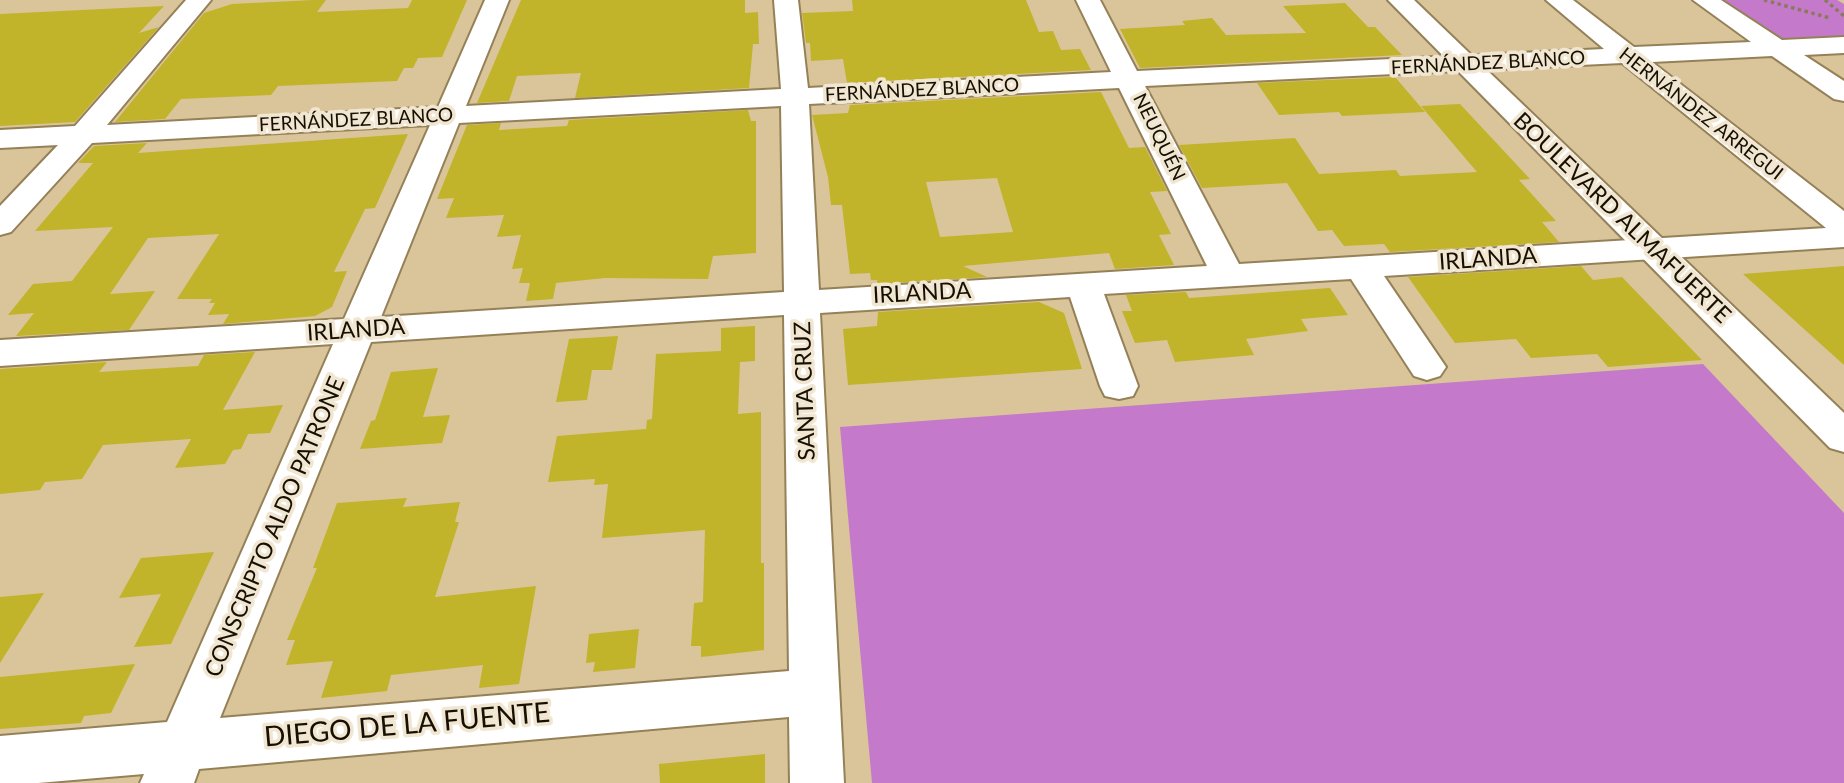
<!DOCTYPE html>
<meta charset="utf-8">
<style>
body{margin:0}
canvas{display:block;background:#dac499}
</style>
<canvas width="1844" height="783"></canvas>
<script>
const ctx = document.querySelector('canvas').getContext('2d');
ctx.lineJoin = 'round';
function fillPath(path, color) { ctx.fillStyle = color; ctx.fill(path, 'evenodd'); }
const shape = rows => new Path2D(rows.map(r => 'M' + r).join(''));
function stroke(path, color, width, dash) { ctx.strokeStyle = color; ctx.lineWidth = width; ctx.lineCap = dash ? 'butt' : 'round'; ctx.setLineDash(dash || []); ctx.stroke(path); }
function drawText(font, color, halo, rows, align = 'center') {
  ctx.font = font + ' Lato,sans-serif'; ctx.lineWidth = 7; ctx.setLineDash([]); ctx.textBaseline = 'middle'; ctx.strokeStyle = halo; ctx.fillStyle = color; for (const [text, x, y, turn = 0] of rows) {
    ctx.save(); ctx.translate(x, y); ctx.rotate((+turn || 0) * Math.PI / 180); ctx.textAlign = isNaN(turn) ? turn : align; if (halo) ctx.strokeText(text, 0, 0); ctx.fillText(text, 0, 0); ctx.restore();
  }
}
const green = shape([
 [1715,0,1837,0,1844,4,1844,39,1791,42,1778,39],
 [1703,364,1844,513,1844,783,872,783,840,427]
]);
const building = shape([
 [313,0,326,0,317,12,408,8,412,0,467,0,442,57,418,58,413,68,404,68,397,81,278,86,271,95,181,99,165,119,115,122,204,13,232,4],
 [521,0,745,0,745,13,758,12,759,44,753,44,749,88,575,98,581,73,517,76,509,101,477,103],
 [852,0,1026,0,1039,32,1053,31,1061,50,1080,49,1091,70,847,83,843,59,811,61,810,43,806,43,802,13,853,11],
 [1345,3,1368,27,1375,27,1402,55,1140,68,1120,29,1185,25,1182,21,1212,18,1226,35,1306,33,1283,6],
 [164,6,139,33,159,27,75,122,0,126,0,14],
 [1395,77,1425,112,1342,116,1339,112,1279,115,1257,83],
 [1101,92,1129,148,1145,147,1167,191,1150,192,1171,234,1159,235,1174,265,1115,269,1109,253,963,266,987,277,877,284,877,280,871,280,870,273,850,274,842,205,831,205,828,177,812,115,848,113,850,105],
 [997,178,1013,232,940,237,926,182],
 [1460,104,1530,179,1519,180,1556,221,1542,222,1559,242,1390,252,1384,244,1344,246,1332,230,1318,231,1287,183,1202,188,1179,145,1295,138,1319,174,1396,170,1400,176,1477,172,1421,106],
 [748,110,751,121,756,121,756,253,713,256,708,279,605,278,556,283,553,299,526,301,530,283,519,283,523,268,512,269,521,235,497,237,504,215,446,218,454,198,437,199,467,125,501,123,499,130,567,126,569,120],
 [408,134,375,208,365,209,334,272,347,271,332,307,315,316,223,324,229,314,208,315,215,303,209,303,212,299,177,299,219,234,148,238,110,294,155,291,129,330,16,336,34,313,8,315,33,284,72,281,113,227,35,231,93,163,78,163,94,146,147,143,138,153],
 [1581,266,1593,280,1622,277,1702,360,1608,367,1597,354,1531,358,1516,339,1455,343,1408,277],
 [1844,266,1844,365,1743,274],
 [1330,288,1348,315,1301,319,1308,331,1246,339,1254,355,1175,362,1167,340,1135,343,1122,311,1132,311,1126,295,1186,292,1189,298],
 [1039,302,1064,313,1082,369,848,385,843,329,877,326,878,312],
 [755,326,755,361,740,362,738,414,761,412,761,563,764,563,764,650,701,657,701,646,691,646,694,603,703,602,705,530,602,538,608,484,594,485,595,479,548,482,557,436,646,429,647,420,652,419,656,354,721,351,721,328],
 [618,336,612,370,592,370,587,400,556,402,569,339],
 [255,352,223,410,283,405,270,433,248,434,241,449,233,450,225,464,175,468,191,439,103,445,82,479,45,482,40,490,0,494,0,369,107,362,99,372,198,366,204,355],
 [438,368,423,417,450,415,442,443,360,449,371,421,375,420,391,372],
 [407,498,403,507,460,502,455,522,459,522,435,597,536,586,519,684,479,688,483,665,391,675,387,691,321,698,333,661,286,665,295,640,287,640,317,568,313,568,337,503],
 [214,552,171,644,134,647,161,594,119,598,141,558],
 [44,593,0,663,0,597],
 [639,629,635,668,593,672,595,662,586,663,589,634],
 [135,664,111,713,84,716,81,723,0,729,0,677],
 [765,754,765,783,660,783,659,764]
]);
const path = shape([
 [1764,0,1830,18],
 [1825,0,1844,16]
]);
const minor = shape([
 [186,0,211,0,107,125,438,107,485,0,509,0,466,106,781,89,774,0,798,0,808,88,1111,72,1076,0,1100,0,1137,71,1604,49,1546,0,1573,0,1634,47,1751,42,1693,0,1721,0,1782,40,1844,37,1844,53,1804,55,1844,81,1844,101,1834,99,1772,56,1652,62,1844,211,1844,247,1384,276,1446,367,1440,376,1427,380,1414,376,1351,279,1104,294,1138,386,1133,396,1119,399,1105,396,1100,386,1070,297,820,313,844,783,790,783,789,717,199,769,194,783,140,783,144,774,38,783,0,783,0,736,167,722,333,344,0,366,0,340,344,319,430,125,92,143,11,232,0,235,0,206,58,145,0,148,0,130,75,126,186,0],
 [1622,63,1826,228,1239,264,1145,86,1622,63],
 [1119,88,1207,266,819,290,809,104,1119,88],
 [781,106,784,292,381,317,459,123,781,106],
 [784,315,789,671,220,718,371,342,784,315]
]);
const major = shape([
 [1388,0,1414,0,1844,413,1844,452,1830,448,1388,0]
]);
const farStreetnames = [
 ["FERNÁNDEZ BLANCO",1488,63,-3],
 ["FERNÁNDEZ BLANCO",922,90,-3],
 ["HERNÁNDEZ ARREGUI",1701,114,38],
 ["FERNÁNDEZ BLANCO",356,120,-3],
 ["NEUQUÉN",1159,137,64]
];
const streetNames = [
 ["BOULEVARD ALMAFUERTE",1622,218,44],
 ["IRLANDA",1488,259,-4],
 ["IRLANDA",922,293,-3],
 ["IRLANDA",356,330,-4],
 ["SANTA CRUZ",805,391,-92],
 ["CONSCRIPTO ALDO PATRONE",275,527,-67]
];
const nearStreetnames = [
 ["DIEGO DE LA FUENTE",407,725,-5]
];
fillPath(green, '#c579cb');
fillPath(building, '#c1b42a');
stroke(minor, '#958158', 4);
stroke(major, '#958158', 4);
stroke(path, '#8a7a5b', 3.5, [3.5, 3.5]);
fillPath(minor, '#fff');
fillPath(major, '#fff');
drawText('19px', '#171002', '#f1e6d1', farStreetnames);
drawText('23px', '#171002', '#f1e6d1', streetNames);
drawText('28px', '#171002', '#f1e6d1', nearStreetnames);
</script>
